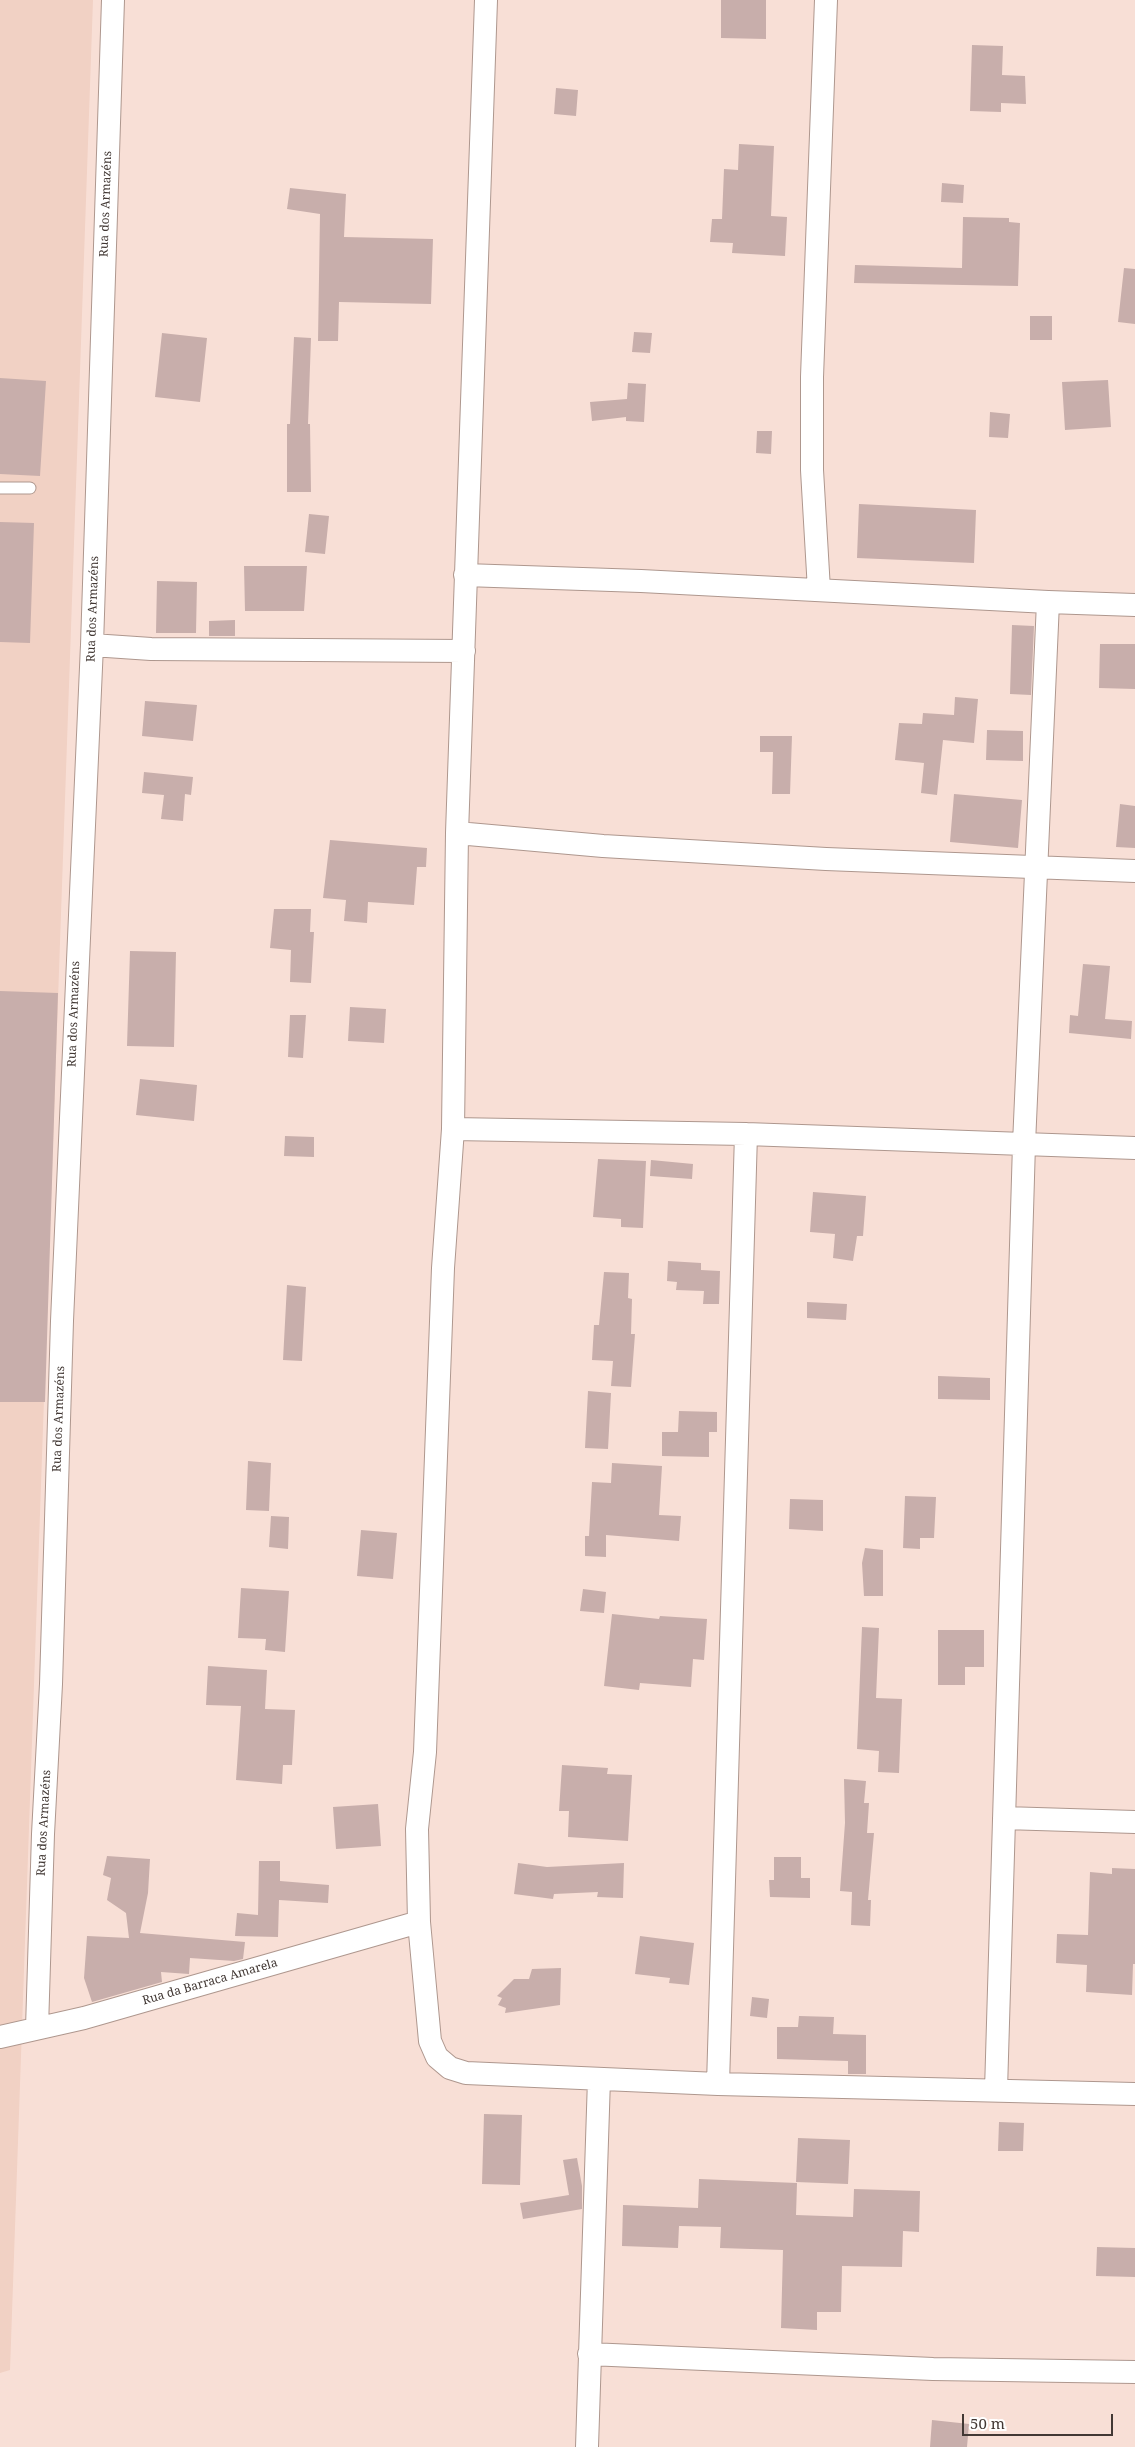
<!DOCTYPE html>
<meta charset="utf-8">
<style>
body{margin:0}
#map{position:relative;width:1135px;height:2447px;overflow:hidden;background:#f8dfd6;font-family:"Noto Serif",serif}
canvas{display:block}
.scale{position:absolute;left:962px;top:2414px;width:151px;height:22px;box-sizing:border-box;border:2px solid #423834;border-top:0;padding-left:6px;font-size:15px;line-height:18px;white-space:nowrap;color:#423834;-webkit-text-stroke:4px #fff;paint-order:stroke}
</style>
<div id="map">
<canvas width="1135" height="2447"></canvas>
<div class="scale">50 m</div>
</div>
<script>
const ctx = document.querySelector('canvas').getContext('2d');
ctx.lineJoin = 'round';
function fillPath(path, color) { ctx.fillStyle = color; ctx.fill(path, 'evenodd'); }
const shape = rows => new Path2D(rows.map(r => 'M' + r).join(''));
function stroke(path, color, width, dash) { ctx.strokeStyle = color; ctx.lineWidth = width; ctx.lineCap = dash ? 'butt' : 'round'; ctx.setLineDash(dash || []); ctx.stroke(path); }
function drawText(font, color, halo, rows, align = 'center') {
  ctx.font = font + ' "Noto Serif",serif'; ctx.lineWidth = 4.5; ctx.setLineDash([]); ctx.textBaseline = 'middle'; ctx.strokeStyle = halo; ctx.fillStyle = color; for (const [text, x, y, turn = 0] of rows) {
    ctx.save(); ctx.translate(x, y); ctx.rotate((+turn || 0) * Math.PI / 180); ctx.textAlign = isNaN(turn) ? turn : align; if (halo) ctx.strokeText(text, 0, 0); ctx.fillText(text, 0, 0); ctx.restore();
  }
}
const built = shape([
 [0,0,93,0,10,2370,0,2373]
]);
const building = shape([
 [721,0,766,0,766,39,721,38],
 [972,45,1003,46,1002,75,1025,76,1026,104,1001,103,1001,112,970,111],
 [556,88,578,90,576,116,554,114],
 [739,144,774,146,771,216,787,217,785,256,732,253,733,243,710,242,712,219,722,219,724,169,738,170],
 [942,183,964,185,963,203,941,202],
 [290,188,346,194,344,237,433,239,431,304,339,302,338,341,318,341,320,214,287,209],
 [963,217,1009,218,1009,222,1020,223,1018,286,854,283,855,265,962,268],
 [1124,268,1135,269,1135,324,1118,322],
 [1030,316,1052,316,1052,340,1030,340],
 [634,332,652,333,650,353,632,352],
 [162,333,207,338,200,402,155,397],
 [294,337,311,338,308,424,310,424,311,492,287,492,287,424,290,424],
 [0,378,46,381,40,476,0,474],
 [1108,380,1111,427,1065,430,1062,382],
 [628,383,646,384,644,422,626,421,626,417,592,421,590,402,627,399],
 [990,412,1010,414,1008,438,989,437],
 [757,431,772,431,771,454,756,453],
 [859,504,976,510,974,563,857,558],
 [309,514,329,516,325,554,305,552],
 [0,522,34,523,30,643,0,642],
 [244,566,307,566,304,611,245,611],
 [157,581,197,582,196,633,156,633],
 [235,620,235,636,209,636,209,621],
 [1012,625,1034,626,1031,695,1010,694],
 [1100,644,1135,644,1135,689,1099,688],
 [955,697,978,699,974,743,943,740,937,795,921,793,924,763,895,760,899,723,922,724,923,713,954,715],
 [145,701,197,705,193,741,142,736],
 [987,730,1023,731,1023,761,986,760],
 [760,736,792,736,790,794,772,794,773,752,760,752],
 [144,772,193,777,191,795,185,794,183,821,161,819,164,795,142,793],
 [954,794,1022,800,1018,848,950,842],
 [1120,804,1135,806,1135,848,1116,847],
 [330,840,427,848,426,867,417,867,414,905,368,902,367,923,344,921,346,900,323,898],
 [274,909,311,909,310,932,314,932,311,983,290,982,291,950,270,948],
 [130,951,176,952,174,1047,127,1046],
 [1083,964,1110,966,1105,1019,1132,1021,1131,1039,1069,1033,1070,1015,1078,1016],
 [0,991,58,993,45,1402,0,1402],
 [350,1007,386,1009,384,1043,348,1041],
 [290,1015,306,1015,303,1058,288,1057],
 [140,1079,197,1085,194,1121,136,1115],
 [285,1136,314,1137,314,1157,284,1156],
 [598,1159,646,1161,643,1228,621,1227,621,1219,593,1217],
 [651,1160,693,1164,692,1179,650,1176],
 [813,1192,866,1196,863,1236,857,1236,853,1261,833,1258,835,1234,810,1232],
 [668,1261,701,1263,701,1270,720,1271,719,1304,703,1304,704,1291,676,1290,677,1282,667,1281],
 [604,1272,629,1273,628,1298,632,1299,631,1334,635,1334,631,1387,611,1386,613,1361,592,1360,594,1325,599,1325],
 [287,1285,306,1287,302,1361,283,1360],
 [807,1302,847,1304,846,1320,807,1318],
 [938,1376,990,1378,990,1400,938,1399],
 [588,1391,611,1393,608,1449,585,1448],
 [679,1411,717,1412,717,1432,709,1432,709,1457,662,1456,662,1432,678,1432],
 [248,1461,271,1463,269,1511,246,1510],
 [612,1463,662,1466,659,1515,681,1516,679,1541,606,1535,606,1557,585,1556,585,1536,589,1536,592,1482,611,1483],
 [905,1496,936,1497,934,1538,920,1538,920,1549,903,1548],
 [790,1499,823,1500,823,1531,789,1529],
 [271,1516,289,1517,288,1549,269,1547],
 [361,1530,397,1533,393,1579,357,1576],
 [865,1548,883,1550,883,1596,864,1596,862,1563],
 [241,1588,289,1591,285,1652,265,1650,266,1639,238,1638],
 [583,1589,606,1592,604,1613,580,1611],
 [612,1614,659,1619,660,1616,707,1619,704,1660,693,1659,691,1687,640,1683,639,1690,604,1686],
 [862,1627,879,1628,876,1698,902,1699,899,1773,878,1772,879,1751,857,1749],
 [938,1630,984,1630,984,1667,965,1667,965,1685,938,1685],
 [208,1666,267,1670,265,1709,295,1710,292,1765,283,1765,282,1784,236,1780,241,1706,206,1705],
 [562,1765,608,1768,607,1774,632,1775,628,1841,568,1837,569,1811,559,1811],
 [844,1779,866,1781,864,1803,869,1803,867,1833,874,1833,868,1900,871,1900,870,1926,851,1925,852,1892,840,1891,845,1823],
 [378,1804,381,1846,336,1849,333,1807],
 [107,1856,150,1859,148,1893,140,1933,245,1942,243,1959,234,1961,190,1958,189,1974,161,1972,162,1982,92,2002,84,1978,87,1936,129,1938,126,1913,107,1900,111,1878,103,1875],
 [774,1857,801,1857,801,1878,810,1878,810,1898,770,1897,769,1880,774,1880],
 [259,1861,280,1861,280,1881,329,1885,328,1903,279,1900,278,1937,235,1936,237,1913,258,1915],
 [518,1863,547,1867,624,1863,623,1898,597,1897,598,1892,554,1894,553,1899,514,1894],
 [1112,1868,1135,1869,1135,1964,1133,1964,1132,1995,1086,1992,1087,1965,1056,1963,1057,1934,1088,1935,1090,1872,1112,1874],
 [640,1936,694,1943,689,1985,669,1983,670,1978,635,1974],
 [561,1968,560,2005,505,2013,506,2008,498,2005,502,1998,497,1996,514,1979,529,1979,532,1969],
 [752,1997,769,1999,767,2018,750,2016],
 [799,2016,834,2017,833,2034,866,2035,866,2074,848,2074,848,2061,777,2059,777,2027,798,2027],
 [484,2114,522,2115,520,2185,482,2184],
 [999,2122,1024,2123,1023,2151,998,2151],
 [798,2138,850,2140,848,2184,796,2182],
 [577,2158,582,2186,582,2209,523,2219,520,2203,569,2195,563,2160],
 [699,2179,797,2183,796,2215,853,2217,854,2189,920,2191,919,2232,903,2231,902,2267,842,2266,841,2312,817,2312,817,2330,781,2328,783,2250,720,2248,721,2227,679,2226,678,2248,622,2246,623,2205,698,2208],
 [1097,2247,1135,2248,1135,2277,1096,2276],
 [932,2420,969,2424,967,2447,930,2447]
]);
const service = shape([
 [0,488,30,488]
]);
const minor = shape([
 [486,0,457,833,453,1129,443,1268,425,1752,417,1829,419,1922,430,2041,437,2057,450,2068,466,2073,718,2084,1135,2094],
 [465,575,641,581,1048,602,1135,605],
 [819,590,812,470,812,377,826,0],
 [92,645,151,649,464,651],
 [457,833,603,846,826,859,1135,871],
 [453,1129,746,1134,1135,1148],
 [1004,1818,1135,1822],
 [37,2028,43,1834,51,1684,62,1321,92,645,113,0],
 [0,2037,84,2018,419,1922],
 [718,2084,746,1134],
 [996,2090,1024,1144,1048,602],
 [589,2354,933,2369,1135,2372],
 [587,2447,599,2079]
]);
const streetNames = [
 ["Rua dos Armazéns",106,204,-88],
 ["Rua dos Armazéns",93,609,-88],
 ["Rua dos Armazéns",74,1014,-88],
 ["Rua dos Armazéns",59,1419,-88],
 ["Rua dos Armazéns",44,1823,-87],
 ["Rua da Barraca Amarela",210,1982,-16]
];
fillPath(built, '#f1d1c4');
fillPath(building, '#c8aeab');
stroke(service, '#ae978e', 13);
stroke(minor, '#ae978e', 24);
stroke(service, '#fff', 11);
stroke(minor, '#fff', 22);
drawText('12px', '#423834', '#fff', streetNames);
</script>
